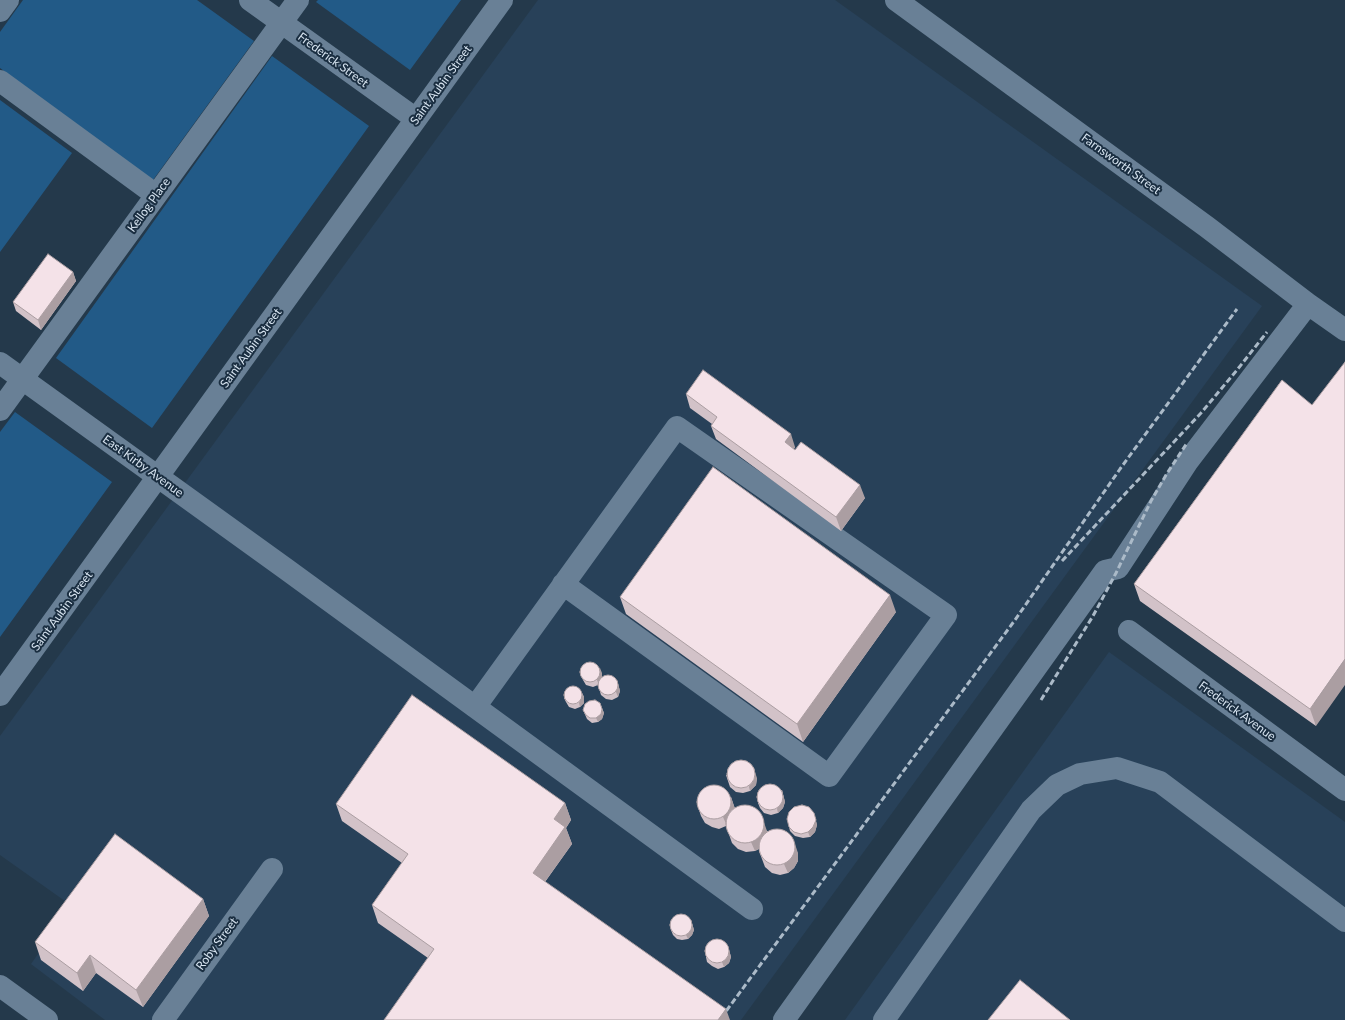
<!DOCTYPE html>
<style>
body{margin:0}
canvas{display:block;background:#24394b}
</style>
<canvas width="1345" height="1020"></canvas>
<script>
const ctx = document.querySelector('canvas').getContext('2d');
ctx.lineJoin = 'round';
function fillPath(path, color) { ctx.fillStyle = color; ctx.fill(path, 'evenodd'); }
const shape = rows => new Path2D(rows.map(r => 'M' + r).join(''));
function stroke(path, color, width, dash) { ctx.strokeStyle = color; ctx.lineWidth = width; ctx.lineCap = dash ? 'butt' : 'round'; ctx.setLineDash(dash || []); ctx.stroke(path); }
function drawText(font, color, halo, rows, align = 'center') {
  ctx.font = font + ' Lato,sans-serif'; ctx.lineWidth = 4; ctx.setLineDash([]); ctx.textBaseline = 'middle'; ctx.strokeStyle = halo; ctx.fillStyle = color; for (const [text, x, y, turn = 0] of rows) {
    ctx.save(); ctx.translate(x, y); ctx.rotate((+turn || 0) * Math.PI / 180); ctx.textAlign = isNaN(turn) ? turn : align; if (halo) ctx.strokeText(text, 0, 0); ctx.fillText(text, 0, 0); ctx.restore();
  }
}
const built = shape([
 [538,0,835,0,1262,306,741,1020,105,1020,31,964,72,906,0,855,0,736],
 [1109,652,1345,822,1345,1020,845,1020]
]);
const green = shape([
 [23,0,197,0,254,41,153,180,0,68,0,32],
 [318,0,461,0,410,70,316,2],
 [272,56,369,126,152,428,56,358],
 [0,100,72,153,0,252],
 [15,412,112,482,0,637,0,432]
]);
const minor = shape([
 [250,0,416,119],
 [896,0,1207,227,1308,304,1345,330],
 [0,11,8,0],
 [0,81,156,195],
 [0,363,286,569,752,909],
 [0,410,298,0],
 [1129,631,1345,790],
 [0,695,502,0],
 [475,707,677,427,946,615,829,776,563,584],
 [0,986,47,1020],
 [163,1020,272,869],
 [784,1020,1105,571,1118,568,1188,461,1308,304],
 [884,1020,1031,810,1057,785,1080,774,1117,768,1160,782,1345,921]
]);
const rail = shape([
 [1062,561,1201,413,1237,370,1267,332],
 [1041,700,1093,616,1116,573,1151,501,1166,475,1187,443],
 [721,1018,1015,620,1120,469,1237,309]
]);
const wall = shape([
 [73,272,76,281,41,330,16,311,13,302],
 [1282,380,1316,726,1140,601,1134,584],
 [686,394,795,447,794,449,865,498,841,531,716,439,711,426,712,424,690,408],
 [620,597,896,612,803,742,626,614],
 [602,673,602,678,617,680,620,691,618,697,612,700,606,699,601,695,598,685,593,687,586,685,583,680,581,676],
 [582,693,584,697,584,703,580,707,575,709,569,707,566,702,564,698],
 [600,703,604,713,602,719,598,722,592,723,587,719,583,710],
 [726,775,757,778,756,785,750,791,743,793,736,792,730,787],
 [782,790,785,802,783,808,778,813,771,815,764,813,760,808,758,803],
 [731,797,734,806,735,808,798,853,798,861,794,868,788,873,780,875,772,873,765,867,759,851,759,849,755,851,746,852,738,849,732,843,726,826,719,829,712,827,705,823,701,816,698,807],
 [565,803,571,820,566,828,572,844,545,882,428,958,378,923,372,905,402,863,342,821,336,804],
 [815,817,817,825,815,832,810,837,803,838,795,836,790,831,789,827],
 [203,899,209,916,143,1007,96,973,83,991,41,960,35,942],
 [691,920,694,930,692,935,688,939,682,940,677,939,673,935,671,930],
 [729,950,731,957,729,963,724,967,718,969,712,966,707,962,706,957]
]);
const shadedWall = shape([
 [73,272,76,281,41,330,38,320],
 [791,434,795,447,790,455,785,442],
 [860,485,865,498,841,531,836,517],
 [890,595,896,612,803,742,797,724],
 [1345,659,1345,685,1316,726,1310,709],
 [600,668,602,673,602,679,599,685,597,680],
 [617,680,620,691,618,697,616,692],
 [582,693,584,697,584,703,580,707,579,703],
 [602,709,604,713,602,719,598,722,596,718],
 [753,766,757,778,756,785,750,791,749,787],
 [782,790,785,802,783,808,778,813,777,809],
 [731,797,734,806,735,813,727,826,723,817],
 [565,803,571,820,566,828,572,844,539,890,533,873,554,819],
 [814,813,817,825,815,832,810,837,808,832],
 [761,814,767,831,767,839,762,847,755,851,751,842],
 [795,844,798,853,798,861,794,868,788,873,784,864],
 [203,899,209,916,143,1007,136,990],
 [691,920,694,930,692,935,688,939,686,935],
 [728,946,731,957,729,963,724,967,722,962],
 [90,955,96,973,83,991,77,973],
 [726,1009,730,1020,718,1020]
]);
const building = shape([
 [48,254,73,272,38,320,13,302,48,254],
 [1345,362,1345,659,1310,709,1134,584,1282,380,1312,405,1345,362],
 [703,370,791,434,785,442,795,450,801,442,860,485,836,517,711,426,717,417,686,394,703,370],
 [713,467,890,595,797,724,620,597,713,467],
 '580 672a10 10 0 1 1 20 0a10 10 0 1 1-20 0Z',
 '598 685a10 10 0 1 1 20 0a10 10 0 1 1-20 0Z',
 '564 695a9 9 0 1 1 18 0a9 9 0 1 1-18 0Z',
 [412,695,565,803,554,819,565,827,533,873,726,1009,718,1020,384,1020,434,949,372,905,408,854,336,804,412,695],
 [595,700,600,703,602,709,601,714,596,718,590,718,586,715,583,710,585,704,589,701,595,700],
 '727 774a14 14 0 1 1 28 0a14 14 0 1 1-28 0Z',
 '757 797a13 13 0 1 1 26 0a13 13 0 1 1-26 0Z',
 '697 802a17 17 0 1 1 34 0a17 17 0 1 1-34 0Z',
 [802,805,809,807,814,813,816,820,813,827,808,832,801,834,794,832,789,827,787,819,789,812,794,807,802,805],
 '726 824a19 19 0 1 1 38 0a19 19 0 1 1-38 0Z',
 '759 847a18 18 0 1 1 36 0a18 18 0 1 1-36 0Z',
 [115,834,203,899,136,990,90,955,77,973,35,942,115,834],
 '670 925a11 11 0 1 1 22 0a11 11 0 1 1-22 0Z',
 '705 951a12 12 0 1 1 24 0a12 12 0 1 1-24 0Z',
 [1020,980,1070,1020,988,1020,1020,980]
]);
const streetNames = [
 ["Frederick Street",333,60,36],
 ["Saint Aubin Street",441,85,-54],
 ["Farnsworth Street",1121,164,36],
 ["Kellog Place",149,205,-54],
 ["Saint Aubin Street",251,348,-54],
 ["East Kirby Avenue",143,466,36],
 ["Saint Aubin Street",62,611,-54],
 ["Frederick Avenue",1237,711,36],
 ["Roby Street",217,944,-54]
];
fillPath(built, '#284159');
fillPath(green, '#225a87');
stroke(minor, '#698096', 22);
stroke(rail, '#abbac8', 3, [6, 3]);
fillPath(wall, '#d2c2c8');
fillPath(shadedWall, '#ab9ea2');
fillPath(building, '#f4e2e8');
stroke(building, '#ab9ea2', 1);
drawText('12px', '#d7e4f0', '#1a2e41', streetNames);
</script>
